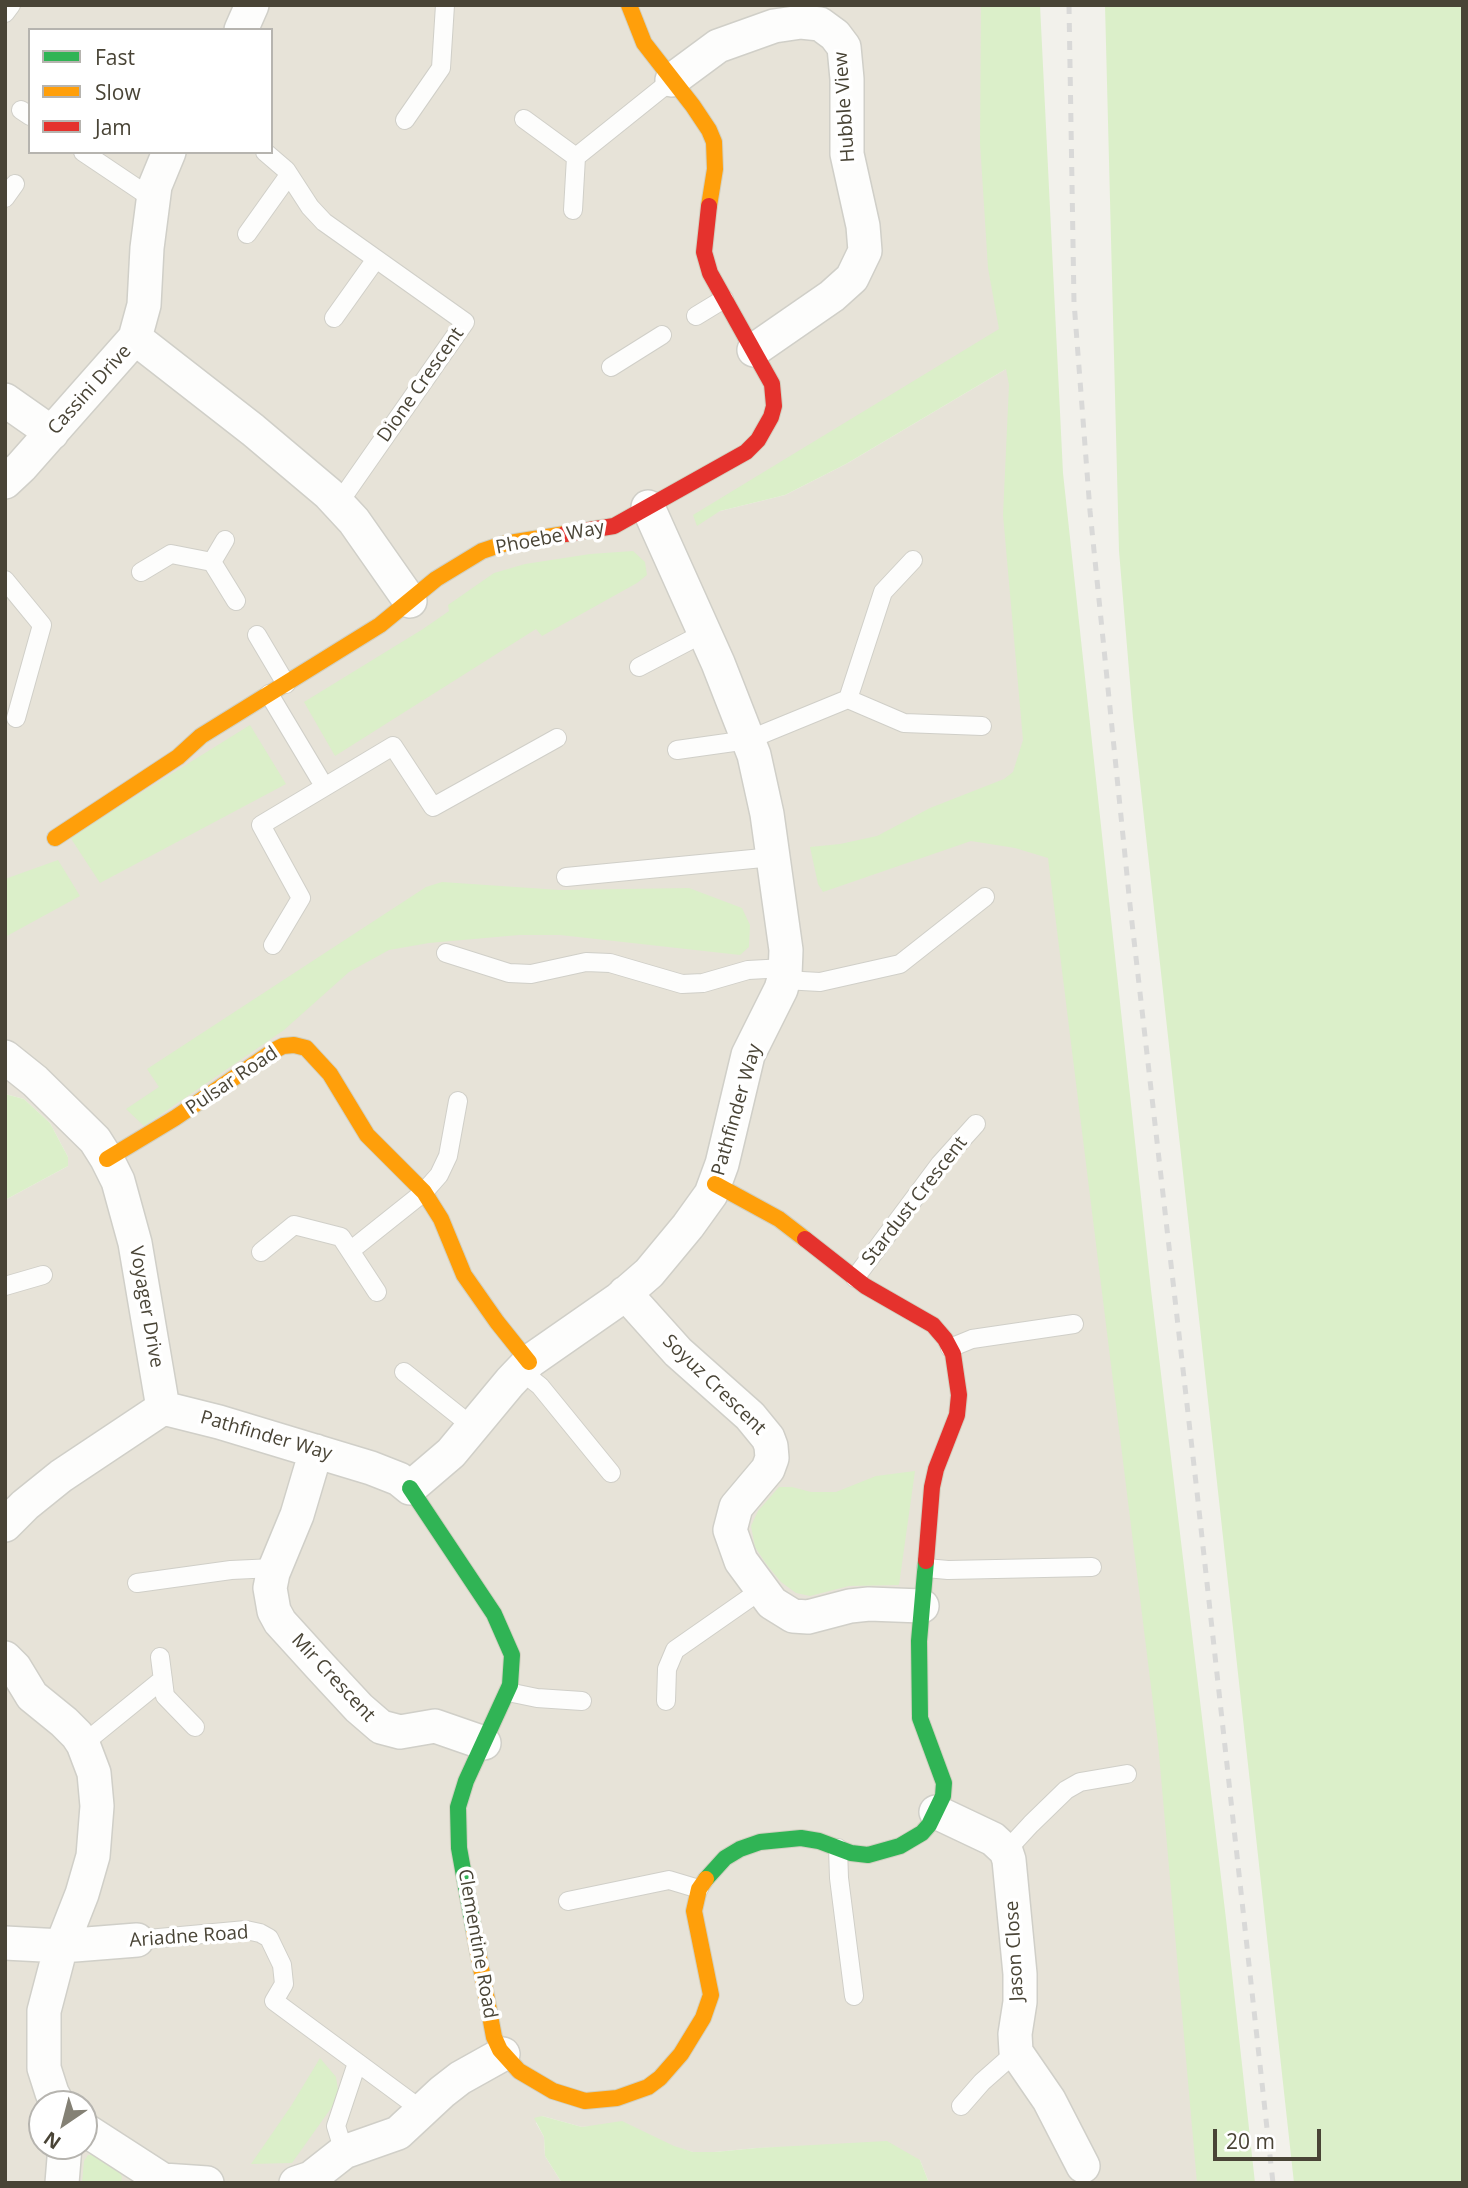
<!DOCTYPE html>
<style>
body{margin:0}
#map{position:relative;width:1468px;height:2188px;overflow:hidden;background:#f2f1eb;font-family:"Open Sans",sans-serif}
canvas{display:block}
.frame{position:absolute;inset:0;border:7px solid #494436;pointer-events:none}
.legend{position:absolute;left:28px;top:28px;width:245px;height:126px;box-sizing:border-box;background:#fff;border:2px solid #b6b4af;margin:0;padding:9px 12px;list-style:none;font-size:21px;color:#494436}
.legend li{display:flex;align-items:center;gap:14px;height:35px}
.legend b{width:35px;border:2px solid #b6b4af}
.north{position:absolute;left:28px;top:2090px;width:70px;height:70px;box-sizing:border-box;background:#fff;border:2px solid #b6b4af;border-radius:50%;rotate:215deg;font-size:19px;font-weight:700;line-height:28px;text-align:center;color:#494436}
.north::after{content:'';display:block;margin:auto;width:24px;height:32px;background:#848175;clip-path:polygon(50% 0,100% 100%,50% 72%,0 100%)}
.scale{position:absolute;left:1213px;top:2129px;width:108px;height:32px;box-sizing:border-box;border:4px solid #494436;border-top:0;padding-left:9px;font-size:21px;line-height:24px;white-space:nowrap;color:#494436;-webkit-text-stroke:5px #fff;paint-order:stroke}
</style>
<div id="map">
<canvas width="1468" height="2188"></canvas>
<div class="frame"></div>
<ul class="legend">
<li><b style="height:9px;background:#30b455"></b>Fast</li>
<li><b style="height:9px;background:#ff9f0a"></b>Slow</li>
<li><b style="height:9px;background:#e5322d"></b>Jam</li>
</ul>
<div class="north">N</div>
<div class="scale">20 m</div>
</div>
<script>
const ctx = document.querySelector('canvas').getContext('2d');
ctx.lineJoin = 'round';
function fillPath(path, color) { ctx.fillStyle = color; ctx.fill(path, 'evenodd'); }
const shape = rows => new Path2D(rows.map(r => 'M' + r).join(''));
function stroke(path, color, width, dash) { ctx.strokeStyle = color; ctx.lineWidth = width; ctx.lineCap = dash ? 'butt' : 'round'; ctx.setLineDash(dash || []); ctx.stroke(path); }
function drawText(font, color, halo, rows, align = 'center') {
  ctx.font = font + ' "Open Sans",sans-serif'; ctx.lineWidth = 7; ctx.setLineDash([]); ctx.textBaseline = 'middle'; ctx.strokeStyle = halo; ctx.fillStyle = color; for (const [text, x, y, turn = 0] of rows) {
    ctx.save(); ctx.translate(x, y); ctx.rotate((+turn || 0) * Math.PI / 180); ctx.textAlign = isNaN(turn) ? turn : align; if (halo) ctx.strokeText(text, 0, 0); ctx.fillText(text, 0, 0); ctx.restore();
  }
}
const residential = shape([
 [5,5,1006,5,1245,2183,929,2183,920,2160,801,2147,757,2148,715,2152,693,2152,593,2126,582,2127,542,2116,536,2123,544,2137,545,2156,562,2183,5,2183,5,1200,68,1166,68,1157,50,1123,24,1099,5,1094],
 [30,30,271,30,271,152,30,152],
 [1006,369,846,464,785,495,720,511,693,516,802,450],
 [42,2104,84,2104,84,2146,42,2146]
]);
const green = shape([
 [981,5,1040,5,1063,473,1151,1290,1226,1919,1255,2183,1197,2183,1158,1743,1048,858,1015,848,971,841,823,892,818,884,810,847,840,844,877,836,930,808,1004,779,1013,772,1023,740,1003,515,1009,385,1006,369,846,464,785,495,720,511,697,526,693,515,999,329,988,268,980,143],
 [1105,5,1463,5,1463,2183,1294,2183,1133,718,1119,551],
 [633,551,645,562,647,575,637,583,542,636,536,629,335,756,304,702,423,629,449,611,448,605,494,573,525,564,590,554],
 [250,725,286,784,100,883,70,837],
 [58,860,80,896,5,937,5,879],
 [442,882,560,890,689,888,742,908,750,925,749,947,740,955,560,935,519,935,429,943,389,950,349,972,284,1030,144,1126,126,1109,159,1087,147,1069,426,887],
 [5,1094,24,1099,50,1123,68,1157,68,1166,5,1200],
 [915,1471,899,1585,849,1586,810,1596,796,1593,781,1582,767,1565,755,1547,751,1526,758,1511,779,1487,792,1487,811,1492,836,1492,876,1476],
 [320,2058,336,2077,339,2097,292,2163,251,2164,291,2106],
 [542,2116,582,2127,622,2121,674,2146,693,2152,715,2152,757,2148,887,2141,920,2160,929,2183,562,2183,545,2156,544,2137,534,2118],
 [95,2154,117,2167,122,2177,121,2183,82,2183,84,2161,88,2155]
]);
const lane = shape([
 [5,13,11,5],
 [21,110,30,116],
 [524,119,576,157,573,210],
 [405,120,441,68,445,5],
 [83,152,153,199],
 [265,152,286,170,310,207,324,222,465,322,338,504],
 [576,157,672,80],
 [5,198,15,184],
 [247,234,289,175],
 [696,316,724,299],
 [334,318,376,259],
 [611,367,662,335],
 [212,562,225,540],
 [141,572,171,554,212,562,236,601],
 [5,580,42,625,16,718],
 [257,635,286,684],
 [639,667,704,633],
 [269,694,324,786],
 [848,699,883,592,913,560],
 [677,750,748,740,848,699,904,723,982,726],
 [566,877,773,857],
 [273,945,301,898,261,825,393,746,433,807,557,738],
 [446,953,509,973,531,974,586,962,610,963,682,984,703,983,748,970,785,968],
 [784,980,820,982,900,964,985,897],
 [350,1251,424,1192,439,1175,448,1156,458,1101],
 [261,1252,294,1225,341,1237,377,1292],
 [855,1278,940,1164,976,1124],
 [5,1286,43,1275],
 [950,1348,972,1339,1074,1324],
 [521,1371,540,1386,611,1473],
 [404,1372,473,1427],
 [926,1568,948,1570,1092,1567],
 [137,1583,231,1570,274,1568],
 [160,1657,165,1696,195,1727],
 [508,1692,537,1698,582,1701],
 [666,1701,667,1669,675,1650,761,1590],
 [83,1744,163,1679],
 [838,1848,839,1878,854,1996],
 [1006,1851,1031,1824,1066,1790,1080,1782,1127,1774],
 [568,1901,669,1880,699,1889],
 [137,1940,246,1930,260,1933,269,1938,282,1965,284,1984,274,2001,423,2111],
 [961,2106,982,2082,1016,2052],
 [344,2152,336,2126,357,2063]
]);
const street = shape([
 [241,30,252,5],
 [672,80,718,46,774,26,801,22,820,24,835,35,844,47,847,79,847,154,863,226,865,251,852,278,832,296,754,350],
 [135,338,253,430,329,494,354,521,410,601],
 [5,400,52,433],
 [5,482,21,467,135,338,144,305,147,248,155,186,169,152],
 [5,1057,35,1081,95,1140,107,1159,118,1181,135,1243,163,1408,61,1476,25,1505,5,1525],
 [625,1293,678,1352,750,1416,768,1438,771,1446,772,1458,768,1469,736,1507,730,1530,741,1561,772,1603,793,1616,808,1617,850,1606,869,1604,922,1606],
 [163,1408,219,1422,371,1468,399,1479,410,1488,451,1453,510,1382,530,1361,619,1299,649,1273,688,1226,711,1194,722,1164,748,1055,781,989,785,975,786,950,767,814,754,755,718,663,648,507],
 [316,1451,297,1515,273,1573,270,1588,274,1611,280,1622,320,1666,359,1708,381,1727,400,1732,435,1726,484,1743],
 [5,1658,15,1668,32,1696,64,1722,77,1735,83,1744,94,1773,97,1806,93,1856,82,1894,60,1950,44,2011,44,2068,52,2093,58,2104],
 [936,1812,993,1839,1006,1851,1009,1860,1020,1974,1020,2002,1015,2034,1016,2052,1049,2100,1083,2166],
 [5,1943,62,1946,137,1940],
 [84,2129,163,2180,207,2183],
 [62,2183,65,2146],
 [296,2183,311,2178,344,2152,398,2133,442,2092,460,2078,503,2054]
]);
const fast = shape([
 [410,1488,494,1614,512,1655,510,1685,466,1781,458,1807,459,1848,474,1931],
 [706,1879,725,1858,740,1849,760,1842,801,1838,819,1841,851,1853,868,1855,900,1846,922,1833,929,1825,943,1796,944,1783,920,1718,919,1641,926,1561]
]);
const slow = shape([
 [629,5,644,43,693,106,709,130,714,142,715,169,709,206],
 [55,838,178,757,201,736,380,625,436,579,482,551,503,544,565,534],
 [107,1159,175,1118,275,1050,283,1046,294,1045,306,1048,330,1074,367,1135,424,1192,441,1219,464,1275,497,1322,529,1362],
 [715,1184,779,1219,805,1239],
 [474,1931,494,2037,500,2050,519,2071,553,2091,585,2101,617,2098,648,2087,660,2078,681,2054,703,2018,711,1995,694,1911,699,1889,706,1879]
]);
const jam = shape([
 [565,534,614,526,746,452,758,440,771,417,774,406,772,384,710,273,704,252,709,206],
 [805,1239,865,1286,933,1325,945,1339,953,1354,959,1395,957,1415,936,1469,932,1487,926,1561]
]);
const rail = shape([
 [1069,5,1074,302,1090,511,1130,905,1197,1492,1273,2183]
]);
const streetNames = [
 ["Hubble View",845,107,-94],
 ["Dione Crescent",421,385,-55],
 ["Cassini Drive",90,390,-48],
 ["Phoebe Way",550,538,-11],
 ["Pulsar Road",232,1081,-34],
 ["Pathfinder Way",737,1110,-74],
 ["Stardust Crescent",915,1201,-52],
 ["Voyager Drive",146,1307,80],
 ["Soyuz Crescent",714,1385,44],
 ["Pathfinder Way",266,1436,16],
 ["Mir Crescent",333,1678,47],
 ["Ariadne Road",189,1937,-4],
 ["Clementine Road",477,1944,80],
 ["Jason Close",1015,1951,-93]
];
fillPath(residential, '#e7e3d8');
fillPath(green, '#dbefc9');
stroke(lane, '#d0cfc8', 20);
stroke(street, '#d0cfc8', 36);
stroke(fast, '#d2d0c1', 18);
stroke(slow, '#d2d0c1', 18);
stroke(jam, '#d2d0c1', 18);
stroke(lane, '#fdfdfc', 18);
stroke(street, '#fdfdfc', 33);
stroke(fast, '#30b455', 16);
stroke(slow, '#ff9f0a', 16);
stroke(jam, '#e5322d', 16);
stroke(rail, '#d9d9d8', 5, [9, 9]);
drawText('19px', '#494436', '#fff', streetNames);
</script>
